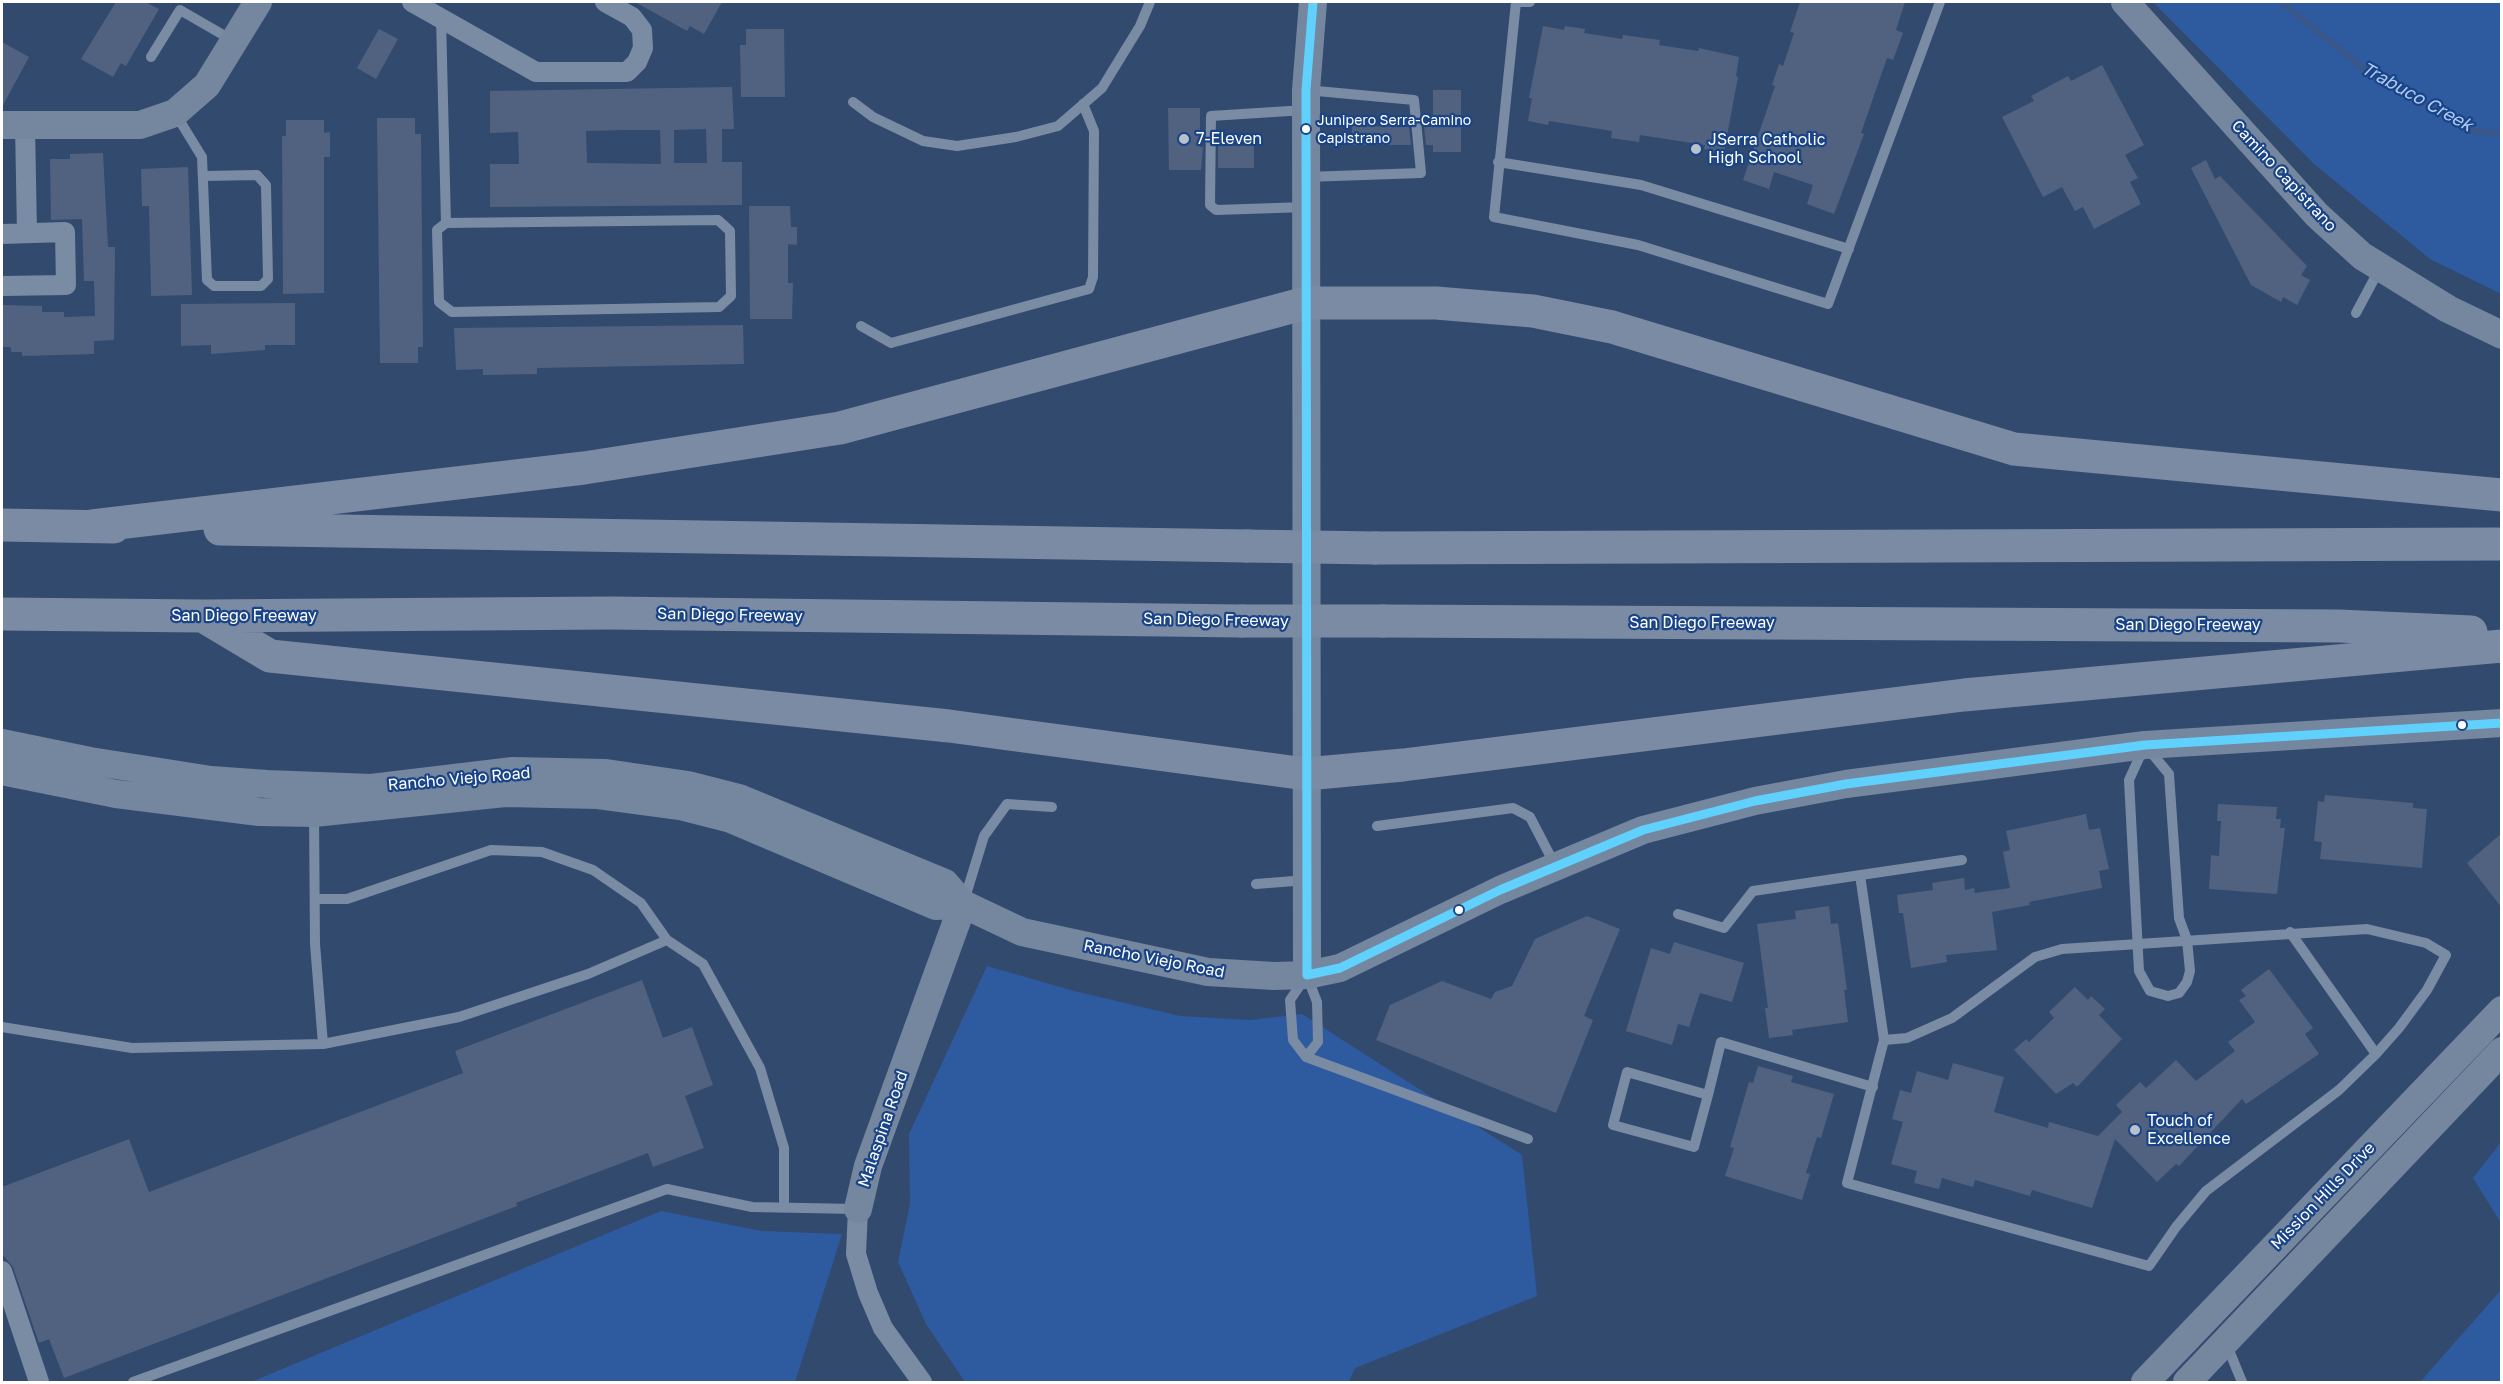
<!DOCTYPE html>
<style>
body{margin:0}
#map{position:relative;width:2503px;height:1384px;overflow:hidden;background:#334a6f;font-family:"Golos Text",sans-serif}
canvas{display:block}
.frame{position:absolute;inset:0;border:3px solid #fff;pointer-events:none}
</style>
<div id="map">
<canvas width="2503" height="1384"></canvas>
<div class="frame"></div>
</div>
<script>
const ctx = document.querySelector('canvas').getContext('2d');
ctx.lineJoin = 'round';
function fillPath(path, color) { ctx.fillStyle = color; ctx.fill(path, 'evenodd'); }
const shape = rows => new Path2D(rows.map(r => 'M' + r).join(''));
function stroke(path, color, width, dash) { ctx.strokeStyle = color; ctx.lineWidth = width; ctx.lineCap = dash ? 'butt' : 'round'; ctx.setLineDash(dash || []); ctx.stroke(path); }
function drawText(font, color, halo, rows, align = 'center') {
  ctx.font = font + ' "Golos Text",sans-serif'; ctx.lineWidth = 4.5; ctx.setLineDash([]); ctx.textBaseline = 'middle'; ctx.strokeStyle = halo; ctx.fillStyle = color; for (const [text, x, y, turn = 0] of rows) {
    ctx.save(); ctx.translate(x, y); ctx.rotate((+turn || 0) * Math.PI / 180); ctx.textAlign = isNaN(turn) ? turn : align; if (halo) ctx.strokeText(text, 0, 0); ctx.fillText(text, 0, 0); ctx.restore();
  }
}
const green = shape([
 [2153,2,2501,2,2501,294,2430,259,2314,164],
 [987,966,1074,991,1180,1016,1250,1020,1302,1014,1522,1155,1537,1296,1355,1368,1349,1382,965,1382,926,1324,898,1262,910,1204,909,1134],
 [2501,1142,2501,1223,2473,1178],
 [661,1211,761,1231,842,1234,795,1382,251,1382],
 [2501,1290,2501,1382,2420,1382]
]);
const stream = shape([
 [2281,2,2367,71,2468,130,2502,134]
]);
const building = shape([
 [116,2,145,2,159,9,126,66,121,63,113,77,81,59],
 [635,2,722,2,704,34,690,26,687,31],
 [1800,2,1905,2,1896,30,1903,33,1893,60,1887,58,1861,133,1864,134,1834,214,1807,204,1813,185,1774,172,1769,189,1743,180,1775,86,1772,85,1779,64,1783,66,1794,33,1790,32],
 [1543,26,1564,30,1565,26,1585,29,1584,33,1622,39,1623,35,1660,40,1659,45,1698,51,1699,48,1739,57,1736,76,1738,77,1724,152,1704,149,1705,145,1640,135,1639,142,1611,138,1612,131,1549,121,1548,125,1528,121,1532,98,1529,98],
 [379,29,398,39,376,79,357,68],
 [746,29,784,29,785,97,741,97,740,45,746,45],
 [2,42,29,57,2,107],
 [2102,65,2144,145,2125,155,2138,178,2130,182,2141,204,2094,229,2083,207,2075,211,2062,187,2043,197,2002,117,2034,101,2031,96,2068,76,2071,81],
 [732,87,734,129,722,129,722,162,742,162,742,205,490,207,490,164,519,164,518,132,490,133,490,91],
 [706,129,707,163,674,163,674,130],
 [622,130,660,130,661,164,587,163,586,131],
 [1433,90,1461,90,1461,152,1433,152,1433,145,1426,145,1424,127,1433,127],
 [1168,108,1200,108,1200,147,1203,147,1201,170,1169,170],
 [377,118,415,118,415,134,421,134,423,347,418,347,418,363,380,363],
 [286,120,324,120,324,133,330,132,330,157,324,157,324,293,283,294,282,136,286,136],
 [1352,126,1409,127,1411,145,1352,145],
 [1218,146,1254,146,1254,168,1218,168],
 [103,153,108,247,115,247,114,340,94,341,94,354,22,356,22,352,11,352,11,347,2,347,2,305,42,306,42,312,64,312,64,317,95,316,94,281,84,281,82,219,51,220,50,159,70,159,70,154],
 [2206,160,2215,179,2220,176,2307,266,2301,275,2310,280,2297,305,2283,297,2281,302,2251,285,2191,168],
 [188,167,192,295,151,296,149,206,142,206,141,169],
 [749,206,790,206,791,227,797,227,797,245,788,244,788,283,793,283,792,319,750,319],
 [295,303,295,345,265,345,265,350,211,354,211,345,181,346,181,304],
 [743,325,744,364,537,368,537,374,483,375,483,369,456,370,454,328],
 [2325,795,2413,803,2413,808,2427,809,2422,868,2320,859,2322,842,2314,841,2318,801,2324,802],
 [2218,804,2277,807,2276,819,2281,819,2280,828,2285,828,2277,894,2209,889,2211,855,2219,856,2221,821,2217,821],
 [2086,814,2089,830,2100,828,2109,869,2099,871,2102,888,2029,902,2030,905,1992,912,1997,950,1946,955,1947,962,1911,968,1903,913,1899,913,1897,895,1933,890,1932,883,1964,878,1965,890,1974,888,1975,893,2010,888,2003,852,2010,850,2006,831],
 [2502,833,2502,908,2467,863],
 [1829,906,1831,924,1838,923,1847,990,1844,990,1848,1022,1792,1030,1793,1035,1769,1038,1765,1008,1768,1008,1757,924,1796,919,1795,911],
 [1587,916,1620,929,1584,1016,1593,1020,1556,1113,1376,1040,1390,1005,1442,981,1491,999,1495,992,1512,986,1535,939],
 [1674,942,1744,963,1732,1002,1700,993,1689,1027,1678,1024,1672,1045,1626,1031,1651,948,1670,954],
 [2269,969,2313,1028,2305,1034,2319,1054,2246,1104,2242,1099,2179,1166,2176,1164,2157,1182,2115,1139,2092,1208,2032,1190,2030,1196,1975,1180,1973,1187,1942,1178,1939,1189,1914,1183,1917,1171,1891,1164,1903,1122,1892,1119,1900,1090,1911,1093,1917,1071,1948,1080,1953,1063,2004,1077,1994,1112,2048,1128,2049,1122,2098,1136,2122,1112,2116,1105,2140,1082,2146,1088,2176,1060,2196,1081,2235,1051,2228,1042,2255,1022,2239,1000,2246,996,2241,990],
 [642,980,663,1038,692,1027,713,1085,685,1096,704,1148,653,1167,648,1153,516,1203,517,1206,64,1378,49,1339,39,1343,13,1267,2,1254,2,1187,129,1139,149,1192,463,1073,455,1051],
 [2075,987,2088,1000,2091,996,2105,1009,2099,1015,2122,1039,2077,1087,2073,1083,2056,1094,2014,1050,2026,1039,2029,1042,2054,1018,2049,1012],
 [1758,1066,1793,1076,1791,1082,1834,1094,1821,1138,1817,1137,1806,1173,1810,1174,1802,1200,1725,1176,1734,1148,1730,1147,1749,1082,1753,1083]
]);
const lane = shape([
 [1516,2,1494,217,1638,245,1828,304,1940,2],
 [1520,2,1530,2],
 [441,18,446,223,437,230,439,302,452,312,719,307,731,296,730,231,718,220,446,223],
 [151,57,180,10,232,40],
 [1306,90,1414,100,1421,173,1306,177],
 [853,102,873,117,923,141,957,146,1016,137,1058,126,1102,88,1140,26,1150,2],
 [1305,110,1211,116,1210,205,1216,210,1306,207],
 [175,113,202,157,207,280,214,286,261,286,268,279,266,185,257,175,204,176],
 [1498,162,1641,185,1849,249],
 [2356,313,2380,268],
 [861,326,891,343,1089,289,1093,277,1094,131,1083,104],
 [2145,745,2169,774,2179,918,2187,940,2190,971,2187,982,2179,993,2168,996,2150,991,2139,971,2129,780,2145,745],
 [314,814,315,944,323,1044],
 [1377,826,1513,808,1530,817,1555,865],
 [1860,875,1884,1040,1847,1183,2149,1266,2176,1227,2206,1191,2339,1090,2376,1054,2399,1028,2427,990,2446,955,2426,943,2367,929,2062,949,2035,957,1952,1018,1907,1038,1884,1040],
 [1256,884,1307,880],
 [315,899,347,899,491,850,542,852,593,870,641,903,667,940],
 [964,901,984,836,1007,804,1052,807],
 [1678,914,1724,928,1753,891,1962,860],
 [2290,932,2376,1054],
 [1305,978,1290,1000,1293,1040,1306,1057,1528,1139],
 [2,1027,132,1048,323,1044,459,1017,588,974,667,940,703,964,760,1068,784,1148,784,1208],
 [1306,1057,1318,1042,1317,1002,1307,976],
 [1708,1095,1627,1072,1613,1125,1694,1147,1708,1095,1721,1042,1873,1087],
 [2226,1343,2242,1382],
 [133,1382,667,1189,752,1207,856,1209]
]);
const street = shape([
 [412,2,536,72,627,72,637,62,643,48,642,30,632,17,605,2],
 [25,125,27,233],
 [2,234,65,232,66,285,2,286],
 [858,1209,856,1254,868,1293,883,1328,922,1382],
 [2,1271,39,1382]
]);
const secondary = shape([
 [2125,2,2317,215,2362,256,2448,309,2502,335],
 [2,125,140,125,175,113,207,85,258,2],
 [2,743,90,761,211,780,267,784,371,788,513,771,606,773,688,785,739,798,945,883,963,904,1022,932,1208,972,1274,976,1307,975,1340,968,1500,890,1643,830,1755,801,1846,784,2145,745,2502,723],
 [2,771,116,794,259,812,314,813,505,793,598,795,680,806,731,819,936,906,963,904],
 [1307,975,1306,90,1313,2],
 [858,1209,868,1166,963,904],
 [2145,1382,2502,1010],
 [2187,1382,2502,1051]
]);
const highway = shape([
 [2,525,114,527],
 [92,526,584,468,840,428,1306,303,1436,303,1533,311,1612,327,2014,449,2502,495],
 [220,529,1247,546],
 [1376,548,2502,544],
 [2,614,203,616,610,613,1242,621],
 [203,616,270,656,949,726,1306,774,1403,765,1964,695,2502,646],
 [1383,621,2339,626,2471,632]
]);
const highwayBridge = shape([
 [1247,546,1376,548],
 [1242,621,1383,621]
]);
const bus1 = shape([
 [1307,975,1340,968,1500,890,1643,830,1755,801,1846,784,2145,745,2502,723],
 [1307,975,1306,90,1313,2]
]);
const markers = [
 [1306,129,5,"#fff"],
 [1184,139,6,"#b8c0cd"],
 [1696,149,6,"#b8c0cd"],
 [2462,725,5,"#fff"],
 [1459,910,5,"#fff"],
 [2135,1130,6,"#b8c0cd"]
];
const busNames = [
 ["Junipero Serra-Camino",1317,121],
 ["Capistrano",1317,139]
];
const poiNames = [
 ["7-Eleven",1196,139],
 ["JSerra Catholic",1708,140],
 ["High School",1708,158],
 ["Touch of",2147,1121],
 ["Excellence",2147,1139]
];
const streetNames = [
 ["Camino Capistrano",2284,176,47],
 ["San Diego Freeway",730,615,1],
 ["San Diego Freeway",244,616],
 ["San Diego Freeway",1216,620,1],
 ["San Diego Freeway",1702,623],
 ["San Diego Freeway",2188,625],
 ["Rancho Viejo Road",459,779,-5],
 ["Rancho Viejo Road",1154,959,11],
 ["Malaspina Road",883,1129,-71],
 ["Mission Hills Drive",2323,1196,-46]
];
const waterNames = [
 ["Trabuco Creek",2417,97,29]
];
fillPath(green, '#2e5a9f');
stroke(stream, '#395788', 6);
fillPath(building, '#506280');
stroke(lane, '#7a8ba4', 10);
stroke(street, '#7a8ba4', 20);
stroke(secondary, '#75869f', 28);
stroke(highway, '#7b8ba4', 33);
stroke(highwayBridge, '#7b8ba4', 33);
stroke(bus1, '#60d1fc', 9);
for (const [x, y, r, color] of markers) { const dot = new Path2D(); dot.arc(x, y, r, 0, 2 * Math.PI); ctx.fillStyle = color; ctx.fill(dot); stroke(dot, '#1a4488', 2); }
drawText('14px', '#fff', '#1a4488', busNames, 'left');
drawText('16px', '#fff', '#1a4488', poiNames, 'left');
drawText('16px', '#fff', '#1a4488', streetNames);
drawText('italic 18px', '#aecaf4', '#1a4488', waterNames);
</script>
